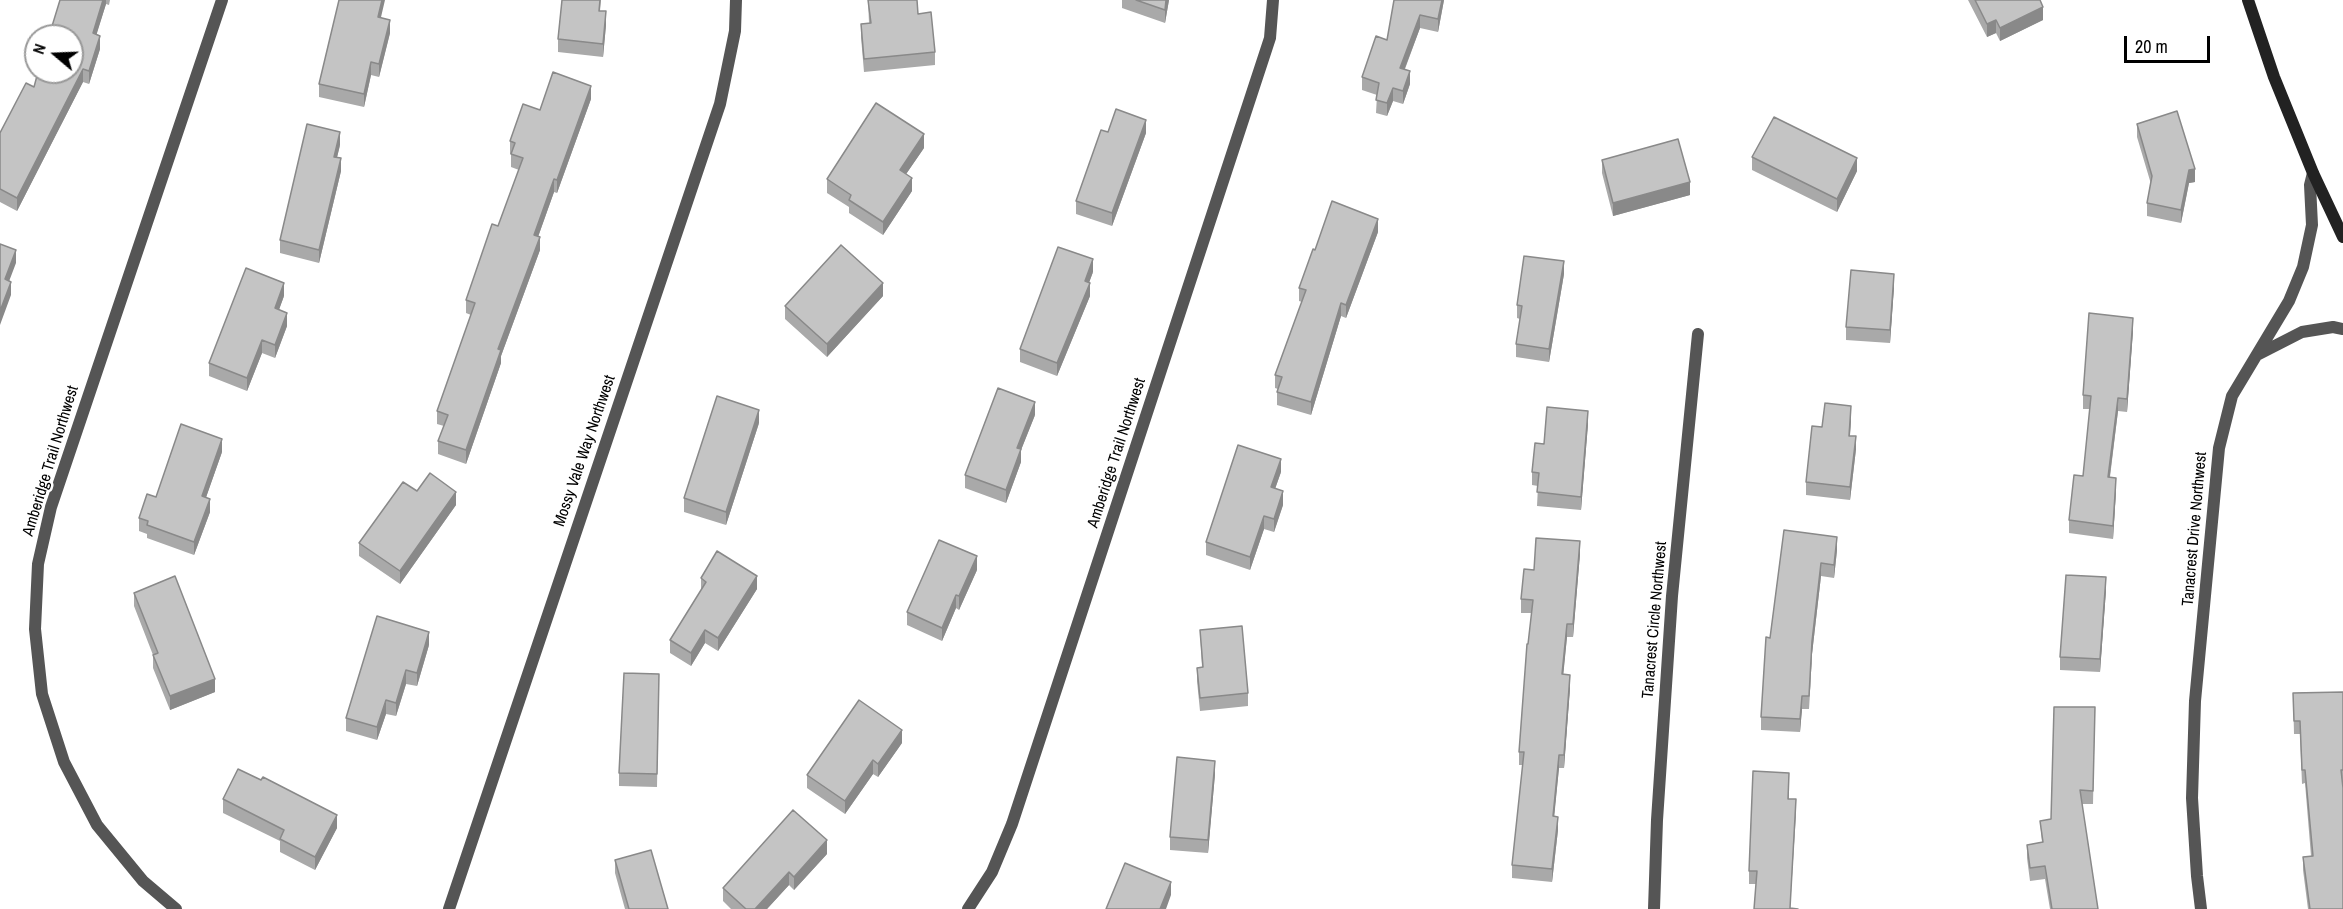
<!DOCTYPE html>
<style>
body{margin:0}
#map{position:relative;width:2343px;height:909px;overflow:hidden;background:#fff;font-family:"Archivo Narrow",sans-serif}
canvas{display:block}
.north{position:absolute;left:24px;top:24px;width:60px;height:60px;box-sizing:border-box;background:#fff;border:2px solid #999;border-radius:50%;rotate:289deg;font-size:16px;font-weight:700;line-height:24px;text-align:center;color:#000}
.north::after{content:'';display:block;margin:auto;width:21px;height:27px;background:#000;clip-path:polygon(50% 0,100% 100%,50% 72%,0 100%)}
.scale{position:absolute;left:2124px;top:36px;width:86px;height:27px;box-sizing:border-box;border:3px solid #000;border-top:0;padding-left:8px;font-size:18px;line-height:21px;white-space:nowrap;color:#000;-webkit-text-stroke:4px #fff;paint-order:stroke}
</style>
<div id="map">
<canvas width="2343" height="909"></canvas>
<div class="north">N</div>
<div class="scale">20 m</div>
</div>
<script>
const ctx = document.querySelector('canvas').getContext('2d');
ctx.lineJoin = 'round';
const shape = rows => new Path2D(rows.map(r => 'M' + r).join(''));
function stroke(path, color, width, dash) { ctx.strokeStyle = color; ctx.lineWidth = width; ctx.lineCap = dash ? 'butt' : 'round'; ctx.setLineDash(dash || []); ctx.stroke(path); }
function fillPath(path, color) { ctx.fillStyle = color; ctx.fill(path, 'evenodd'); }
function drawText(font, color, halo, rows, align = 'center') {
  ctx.font = font + ' "Archivo Narrow",sans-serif'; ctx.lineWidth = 5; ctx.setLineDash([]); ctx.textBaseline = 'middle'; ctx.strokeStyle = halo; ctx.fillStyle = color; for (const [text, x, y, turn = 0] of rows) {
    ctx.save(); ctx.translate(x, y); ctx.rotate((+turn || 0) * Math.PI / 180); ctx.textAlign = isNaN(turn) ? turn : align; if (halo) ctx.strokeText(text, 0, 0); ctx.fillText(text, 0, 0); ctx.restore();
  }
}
const street = shape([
 [2257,355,2302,332,2333,327,2343,329],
 [176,909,143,881,97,825,64,762,42,694,35,629,38,564,51,507,222,0],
 [449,909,720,104,735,31,736,0],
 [968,909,992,872,1012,824,1270,38,1273,0],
 [1654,909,1657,820,1672,596,1698,334],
 [2201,909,2197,876,2192,798,2195,701,2219,448,2232,396,2289,301,2303,267,2312,225,2310,185,2313,173]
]);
const secondary = shape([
 [2248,0,2274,77,2313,173,2343,237]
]);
const wall = shape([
 [60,0,110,0,109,5,106,4,96,35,100,49,89,84,83,82,17,211,0,202,0,133,34,87],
 [562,0,601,0,600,11,606,25,603,57,558,52,558,39],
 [868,0,917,0,918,14,935,52,935,65,864,72,861,37,861,24,869,23],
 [1122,0,1169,0,1165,23,1122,8],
 [1394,0,1444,0,1438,32,1420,28,1405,69,1410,84,1403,104,1393,101,1387,116,1376,113,1377,95,1362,90,1362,77,1387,40],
 [1968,0,2040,0,2043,20,2000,41,1996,33,1987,37],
 [381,18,390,33,379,77,371,75,364,107,319,97,319,84],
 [591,99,557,193,554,192,538,237,540,250,501,356,501,363,466,464,438,454,438,441,444,426,437,424,437,411,471,315,466,313,466,300,498,226,519,170,511,167,511,154,510,154,510,141,540,110],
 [2137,124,2195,182,2189,183,2181,223,2147,216,2147,203,2151,184,2137,137],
 [1108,132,1146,133,1112,226,1076,214,1076,201],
 [340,145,337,157,341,171,319,263,280,253,280,240],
 [924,148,906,174,912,191,883,235,849,213,849,207,827,193,827,179],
 [1752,157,1857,171,1837,212,1752,170],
 [1602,160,1690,195,1613,216,1602,173],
 [1378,232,1346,318,1341,316,1311,415,1277,405,1277,392,1278,389,1275,388,1275,375,1302,302,1299,301,1299,288,1315,250],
 [1093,272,1089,282,1090,296,1057,376,1020,362,1020,349],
 [1564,274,1549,362,1516,357,1516,344,1520,319,1517,318,1517,305],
 [1894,287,1890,343,1846,340,1846,327],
 [284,296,279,309,287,326,275,358,262,353,247,391,209,376,209,363],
 [883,296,827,357,785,319,785,306],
 [2133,331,2127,412,2118,411,2110,477,2116,491,2113,539,2069,533,2069,520,2083,476,2090,409,2083,409,2083,395],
 [1035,415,1021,450,1021,462,1006,503,965,488,965,475],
 [1851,419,1850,436,1856,449,1850,500,1806,495,1806,482,1822,427],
 [759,423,726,525,684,512,684,498],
 [1588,424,1581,510,1537,506,1538,486,1532,485,1532,472,1544,444],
 [222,452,206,497,210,512,194,555,147,538,147,534,139,531,139,518,156,497],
 [1281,472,1275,489,1283,505,1274,532,1264,529,1250,570,1206,555,1206,542],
 [417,491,456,505,400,584,359,556,359,543],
 [1784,530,1837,550,1834,578,1821,576,1812,654,1809,709,1802,709,1800,732,1761,730,1761,717,1770,638],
 [1580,554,1573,637,1567,637,1563,675,1570,688,1564,768,1559,768,1554,816,1558,830,1552,882,1512,878,1512,865,1523,765,1519,765,1519,752,1532,613,1521,613,1521,599,1534,570],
 [977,570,959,610,956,608,942,641,907,625,907,612],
 [701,578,757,589,718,651,705,643,691,666,670,653,670,640,701,591],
 [2106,590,2100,672,2060,670,2060,657],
 [134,593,215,692,170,710,153,668,153,655,134,606],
 [1200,630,1248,693,1248,706,1200,711,1197,681,1197,668,1202,667],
 [429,645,417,686,406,684,396,716,386,714,377,740,346,731,346,718],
 [659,674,657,787,619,786,619,773],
 [2343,692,2343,909,2308,909,2303,870,2303,857,2311,856,2305,783,2302,784,2300,734,2294,734,2293,693],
 [2095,707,2093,804,2082,804,2098,909,2050,909,2045,879,2030,881,2027,858,2027,845,2042,842,2040,821,2051,819],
 [902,743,878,777,873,774,845,814,807,788,807,775],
 [1215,774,1208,853,1170,850,1170,837],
 [261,780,337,828,315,870,280,852,280,841,223,813,223,799],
 [1789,787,1789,799,1796,813,1754,909,1756,884,1749,884,1749,871],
 [827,854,794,890,789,885,767,909,731,909,723,901,723,888],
 [615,860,668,909,625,909,615,873]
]);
const shadedWall = shape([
 [103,0,106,0,106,4,93,46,93,33],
 [382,0,385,0,378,30,378,17],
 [1166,0,1169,0,1165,23,1165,10],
 [1442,0,1444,0,1438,32,1438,19],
 [2043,7,2043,20,2000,41,2000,28],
 [606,11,606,25,603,57,603,44],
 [1420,15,1420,28,1400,81,1400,68],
 [390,20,390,33,379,77,379,64],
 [1996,20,1996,33,1987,37,1987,24],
 [100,36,100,49,89,84,89,71],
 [371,62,371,75,364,107,364,94],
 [83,69,83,82,17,211,17,198],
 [1410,71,1410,84,1403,104,1403,91],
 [591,86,591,99,557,193,557,180],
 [1393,88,1393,101,1387,116,1387,103],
 [1146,120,1146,133,1112,226,1112,213],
 [340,132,340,145,334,170,334,157],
 [924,134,924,148,900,183,900,170],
 [341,158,341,171,319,263,319,250],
 [1857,158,1857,171,1837,212,1837,199],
 [2195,169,2195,182,2189,183,2181,223,2181,210,2189,170],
 [912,178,912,191,883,235,883,222],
 [554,179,554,192,534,248,534,235],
 [1690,182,1690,195,1613,216,1613,203],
 [1378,219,1378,232,1346,318,1346,305],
 [540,237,540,250,501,356,501,363,466,464,466,450,498,349],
 [16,250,16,263,5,292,5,279],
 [1093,259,1093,272,1085,294,1085,281],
 [1564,261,1564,274,1549,362,1549,349],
 [1894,274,1894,287,1890,343,1890,330],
 [11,282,11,295,0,325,0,311],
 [284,283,284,296,275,321,275,308],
 [883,283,883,296,827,357,827,344],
 [1090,283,1090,296,1057,376,1057,363],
 [1341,303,1341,316,1311,415,1311,402],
 [287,313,287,326,275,358,275,345],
 [2133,318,2133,331,2127,412,2127,399],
 [262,340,262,353,247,391,247,378],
 [2118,398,2118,411,2108,490,2108,477],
 [1035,402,1035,415,1021,450,1021,462,1006,503,1006,490,1017,448],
 [1851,406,1851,419,1849,449,1849,436],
 [759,410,759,423,726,525,726,512],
 [1588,411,1588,424,1581,510,1581,497],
 [1856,436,1856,449,1850,500,1850,487],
 [222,439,222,452,202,509,202,496],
 [1281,459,1281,472,1271,500,1271,487],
 [2116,478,2116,491,2113,539,2113,526],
 [1283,491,1283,505,1274,532,1274,519],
 [456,492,456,505,400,584,400,571],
 [210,499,210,512,194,555,194,542],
 [1264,516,1264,529,1250,570,1250,557],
 [1837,537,1837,550,1834,578,1834,565],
 [1580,541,1580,554,1573,637,1573,624],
 [977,556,977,570,959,610,959,596],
 [1821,563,1821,576,1812,654,1809,709,1812,641],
 [757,576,757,589,718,651,718,638],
 [2106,577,2106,590,2100,672,2100,659],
 [956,595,956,608,942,641,942,628],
 [1567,624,1567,637,1562,688,1562,674],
 [705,630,705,643,691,666,691,653],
 [429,632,429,645,417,686,417,673],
 [406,670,406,684,396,716,396,703],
 [1570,675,1570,688,1564,768,1564,755],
 [215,679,215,692,170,710,170,696],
 [1802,696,1802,709,1800,732,1800,719],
 [386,700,386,714,377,740,377,727],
 [902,730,902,743,878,777,878,764],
 [1559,755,1559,768,1553,829,1553,816],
 [873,760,873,774,845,814,845,801],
 [1215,761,1215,774,1208,853,1208,840],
 [1796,799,1796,813,1790,909],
 [337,815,337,828,315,870,315,857],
 [1558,817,1558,830,1552,882,1552,869],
 [827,840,827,854,794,890,794,877],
 [789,872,789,885,767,909,755,909],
 [1171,882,1171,895,1166,909,1160,909]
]);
const building = shape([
 [60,0,103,0,93,33,100,36,89,71,83,69,17,198,0,189,0,133,26,83,34,87,38,72,72,72,72,36,49,36,60,0],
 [339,0,382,0,378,17,390,20,379,64,371,62,364,94,319,84,339,0],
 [562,0,600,0,599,11,606,11,603,44,558,39,562,0],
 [868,0,917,0,918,14,931,12,935,52,864,59,861,24,871,23,868,0],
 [1136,0,1166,0,1165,10,1136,0],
 [1394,0,1442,0,1438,19,1420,15,1400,68,1410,71,1403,91,1393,88,1387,103,1376,100,1379,83,1362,77,1376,36,1387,40,1394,0],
 [1975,0,2040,0,2043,7,2000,28,1996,20,1987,24,1975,0],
 [553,72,591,86,557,180,554,179,534,235,540,237,498,349,501,350,466,450,438,441,448,415,437,411,475,303,466,300,492,224,498,226,523,158,511,154,515,143,510,141,523,104,540,110,553,72],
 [876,103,924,134,900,170,912,178,883,222,849,200,851,195,827,179,876,103],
 [1116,109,1146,120,1112,213,1076,201,1101,130,1108,132,1116,109],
 [2177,111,2195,169,2189,170,2181,210,2147,203,2152,176,2137,124,2177,111],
 [1774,117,1857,158,1837,199,1752,157,1774,117],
 [307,124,340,132,334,157,341,158,319,250,280,240,307,124],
 [1678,139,1690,182,1613,203,1602,160,1678,139],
 [1332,201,1378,219,1346,305,1341,303,1311,402,1277,392,1282,377,1275,375,1306,290,1299,288,1313,249,1315,250,1332,201],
 [0,244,16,250,5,279,11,282,0,311,0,244],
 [841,245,883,283,827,344,785,306,841,245],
 [1058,247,1093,259,1085,281,1090,283,1057,363,1020,349,1058,247],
 [1524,256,1564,261,1549,349,1516,344,1522,306,1517,305,1524,256],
 [246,268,284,283,275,308,287,313,275,345,262,340,247,378,209,363,246,268],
 [1851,270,1894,274,1890,330,1846,327,1851,270],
 [2089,313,2133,318,2127,399,2118,398,2108,477,2116,478,2113,526,2069,520,2074,475,2083,476,2091,396,2083,395,2089,313],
 [998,388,1035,402,1017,448,1021,449,1006,490,965,475,998,388],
 [717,396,759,410,726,512,684,498,717,396],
 [1825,403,1851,406,1849,436,1856,436,1850,487,1806,482,1812,426,1822,427,1825,403],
 [1547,407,1588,411,1581,497,1537,492,1539,473,1532,472,1535,443,1544,444,1547,407],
 [181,424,222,439,202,496,210,499,194,542,147,525,148,521,139,518,147,494,156,497,181,424],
 [1238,445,1281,459,1271,487,1283,491,1274,519,1264,516,1250,557,1206,542,1238,445],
 [430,473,456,492,400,571,359,543,403,482,417,491,430,473],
 [1784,530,1837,537,1834,565,1821,563,1812,641,1809,696,1802,696,1800,719,1761,717,1766,637,1770,638,1784,530],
 [1536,538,1580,541,1573,624,1567,624,1562,674,1570,675,1564,755,1559,755,1553,816,1558,817,1552,869,1512,865,1524,752,1519,752,1527,644,1528,644,1533,600,1521,599,1524,569,1534,570,1536,538],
 [939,540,977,556,959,596,956,595,942,628,907,612,939,540],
 [717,551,757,576,718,638,705,630,691,653,670,640,706,582,701,578,717,551],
 [2066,575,2106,577,2100,659,2060,657,2066,575],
 [175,576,215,679,170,696,153,655,158,653,134,593,175,576],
 [377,616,429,632,417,673,406,670,396,703,386,700,377,727,346,718,377,616],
 [1242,626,1248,693,1200,698,1197,668,1203,667,1200,630,1242,626],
 [624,673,659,674,657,774,619,773,624,673],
 [2343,692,2343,770,2341,770,2343,788,2343,909,2310,909,2303,857,2313,856,2305,770,2302,770,2300,721,2294,721,2293,693,2343,692],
 [859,700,902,730,878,764,873,760,845,801,807,775,859,700],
 [2054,707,2095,707,2093,791,2080,790,2098,909,2052,909,2045,866,2030,868,2027,845,2043,842,2040,821,2051,819,2054,707],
 [1177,757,1215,761,1208,840,1170,837,1177,757],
 [238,769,261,780,263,777,337,815,315,857,280,839,284,830,223,799,238,769],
 [1753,771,1789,773,1788,799,1796,799,1790,908,1798,909,1754,909,1757,871,1749,871,1753,771],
 [793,810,827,840,794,877,789,872,755,909,746,909,723,888,793,810],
 [651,850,668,909,629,909,615,860,651,850],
 [1125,863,1171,882,1160,909,1106,909,1125,863]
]);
const streetNames = [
 ["Mossy Vale Way Northwest",585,451,-71],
 ["Amberidge Trail Northwest",1117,453,-72],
 ["Amberidge Trail Northwest",51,461,-73],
 ["Tanacrest Drive Northwest",2195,529,-85],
 ["Tanacrest Circle Northwest",1655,620,-85]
];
stroke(street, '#555', 12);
stroke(secondary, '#222', 12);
fillPath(wall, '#a9a9a9');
fillPath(shadedWall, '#898989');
fillPath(building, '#c4c4c4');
stroke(building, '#898989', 1.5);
drawText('16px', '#000', '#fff', streetNames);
</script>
